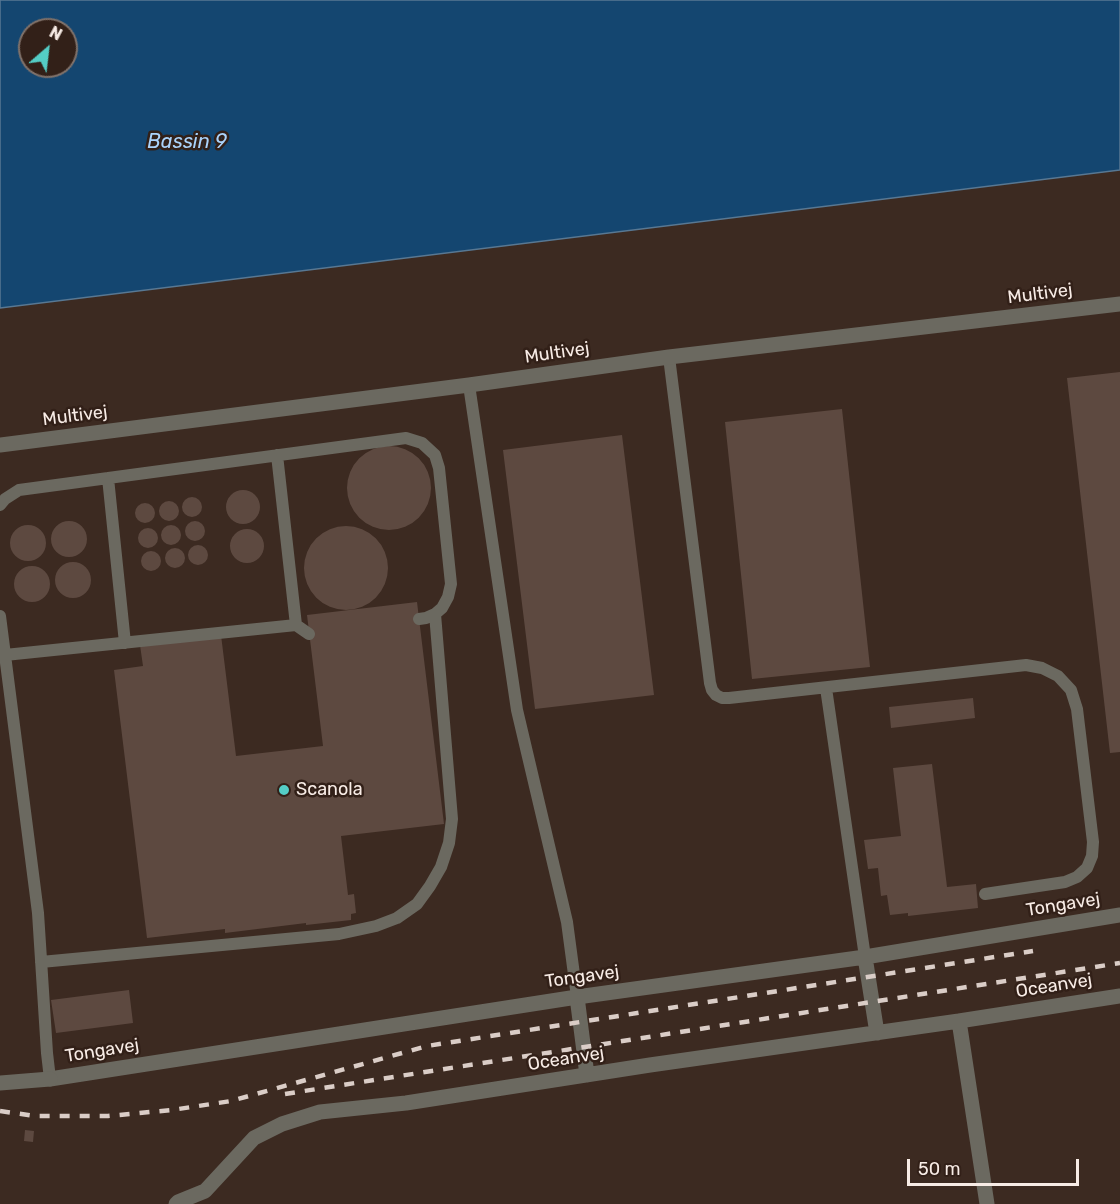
<!DOCTYPE html>
<style>
body{margin:0}
#map{position:relative;width:1120px;height:1204px;overflow:hidden;background:#3c2a21;font-family:Rubik,sans-serif}
canvas{display:block}
.north{position:absolute;left:18px;top:18px;width:60px;height:60px;box-sizing:border-box;background:#322018;border:2px solid #81726a;border-radius:50%;rotate:28deg;font-size:16px;font-weight:700;line-height:24px;text-align:center;color:#f8ece6}
.north::after{content:'';display:block;margin:auto;width:21px;height:27px;background:#54cdc6;clip-path:polygon(50% 0,100% 100%,50% 72%,0 100%)}
.scale{position:absolute;left:907px;top:1159px;width:172px;height:27px;box-sizing:border-box;border:3px solid #f8ece6;border-top:0;padding-left:8px;font-size:18px;line-height:21px;white-space:nowrap;color:#f8ece6;-webkit-text-stroke:4px #322018;paint-order:stroke}
</style>
<div id="map">
<canvas width="1120" height="1204"></canvas>
<div class="north">N</div>
<div class="scale">50 m</div>
</div>
<script>
const ctx = document.querySelector('canvas').getContext('2d');
ctx.lineJoin = 'round';
function fillPath(path, color) { ctx.fillStyle = color; ctx.fill(path, 'evenodd'); }
const shape = rows => new Path2D(rows.map(r => 'M' + r).join(''));
function stroke(path, color, width, dash) { ctx.strokeStyle = color; ctx.lineWidth = width; ctx.lineCap = dash ? 'butt' : 'round'; ctx.setLineDash(dash || []); ctx.stroke(path); }
function drawText(font, color, halo, rows, align = 'center') {
  ctx.font = font + ' Rubik,sans-serif'; ctx.lineWidth = 5; ctx.setLineDash([]); ctx.textBaseline = 'middle'; ctx.strokeStyle = halo; ctx.fillStyle = color; for (const [text, x, y, turn = 0] of rows) {
    ctx.save(); ctx.translate(x, y); ctx.rotate((+turn || 0) * Math.PI / 180); ctx.textAlign = isNaN(turn) ? turn : align; if (halo) ctx.strokeText(text, 0, 0); ctx.fillText(text, 0, 0); ctx.restore();
  }
}
const water = shape([
 [0,0,1120,0,1120,170,0,308,0,0],
 [30,30,66,30,66,66,30,66,30,30]
]);
const building = shape([
 [1120,372,1120,752,1110,753,1067,378],
 [842,409,870,667,752,679,725,422],
 [622,435,654,695,535,709,503,450],
 '347 488a42 42 0 1 1 84 0a42 42 0 1 1-84 0Z',
 '226 507a17 17 0 1 1 34 0a17 17 0 1 1-34 0Z',
 '182 507a10 10 0 1 1 20 0a10 10 0 1 1-20 0Z',
 '159 511a10 10 0 1 1 20 0a10 10 0 1 1-20 0Z',
 '135 513a10 10 0 1 1 20 0a10 10 0 1 1-20 0Z',
 '51 539a18 18 0 1 1 36 0a18 18 0 1 1-36 0Z',
 '185 531a10 10 0 1 1 20 0a10 10 0 1 1-20 0Z',
 '10 543a18 18 0 1 1 36 0a18 18 0 1 1-36 0Z',
 '161 535a10 10 0 1 1 20 0a10 10 0 1 1-20 0Z',
 '304 568a42 42 0 1 1 84 0a42 42 0 1 1-84 0Z',
 '138 538a10 10 0 1 1 20 0a10 10 0 1 1-20 0Z',
 '230 546a17 17 0 1 1 34 0a17 17 0 1 1-34 0Z',
 '188 555a10 10 0 1 1 20 0a10 10 0 1 1-20 0Z',
 '165 558a10 10 0 1 1 20 0a10 10 0 1 1-20 0Z',
 '141 561a10 10 0 1 1 20 0a10 10 0 1 1-20 0Z',
 '55 580a18 18 0 1 1 36 0a18 18 0 1 1-36 0Z',
 '14 584a18 18 0 1 1 36 0a18 18 0 1 1-36 0Z',
 [417,602,444,824,341,836,348,895,354,894,356,913,351,914,351,920,306,925,306,923,225,933,225,929,147,938,114,670,143,666,140,645,221,635,236,756,323,746,307,615],
 [973,698,975,718,891,728,889,707],
 [932,764,947,887,976,884,978,908,908,916,908,913,890,915,887,895,881,896,878,868,868,869,864,840,901,836,893,768],
 [129,990,133,1023,56,1033,51,1000],
 [25,1130,34,1131,33,1142,24,1141]
]);
const service = shape([
 [669,357,710,683,712,690,716,695,722,698,729,698,1026,665,1042,668,1058,676,1071,690,1077,709,1093,842,1092,856,1087,868,1077,877,1065,882,985,894],
 [469,385,517,710,567,922,577,997],
 [277,455,296,625],
 [108,478,125,643],
 [0,505,5,499,19,490,406,438,422,443,435,455,439,468,451,584,448,597,442,608,435,614,426,618,419,619],
 [0,616,38,913,47,1053,50,1079],
 [5,655,296,625,309,634],
 [826,688,865,957],
 [41,962,339,934,376,926,397,918,417,904,430,886,441,867,449,843,452,819,435,614]
]);
const minor = shape([
 [0,445,469,385,669,357,1120,304],
 [865,957,877,1033],
 [577,997,587,1075],
 [959,1021,987,1204],
 [50,1079,577,997,865,957,1120,915],
 [176,1204,178,1202,205,1191,254,1138,282,1124,320,1112,406,1103,650,1065,959,1021,1120,996]
]);
const tertiary = shape([
 [0,1083,50,1079]
]);
const rail = shape([
 [285,1094,1120,963],
 [0,1111,35,1116,108,1116,172,1110,231,1101,427,1046,1033,951]
]);
const markers = [
 [284,790,6,"#54cdc6"]
];
const streetNames = [
 ["Multivej",1040,294,-7],
 ["Multivej",557,353,-8],
 ["Multivej",75,416,-7],
 ["Tongavej",1063,905,-9],
 ["Tongavej",582,977,-8],
 ["Oceanvej",1054,986,-9],
 ["Tongavej",102,1051,-9],
 ["Oceanvej",566,1059,-9]
];
const poiNames = [
 ["Scanola",296,790]
];
const waterNames = [
 ["Bassin 9",187,142]
];
fillPath(water, '#144670');
stroke(water, '#587893', 1.5);
fillPath(building, '#5d4940');
stroke(service, '#6b6960', 12);
stroke(minor, '#6b6960', 15);
stroke(tertiary, '#6b6960', 15);
stroke(rail, '#dacdc7', 4.5, [10, 10]);
for (const [x, y, r, color] of markers) { const dot = new Path2D(); dot.arc(x, y, r, 0, 2 * Math.PI); ctx.fillStyle = color; ctx.fill(dot); stroke(dot, '#322018', 2); }
drawText('18px', '#f8ece6', '#322018', streetNames);
drawText('18px', '#f8ece6', '#322018', poiNames, 'left');
drawText('italic 20px', '#aad3fb', '#322018', waterNames);
</script>
